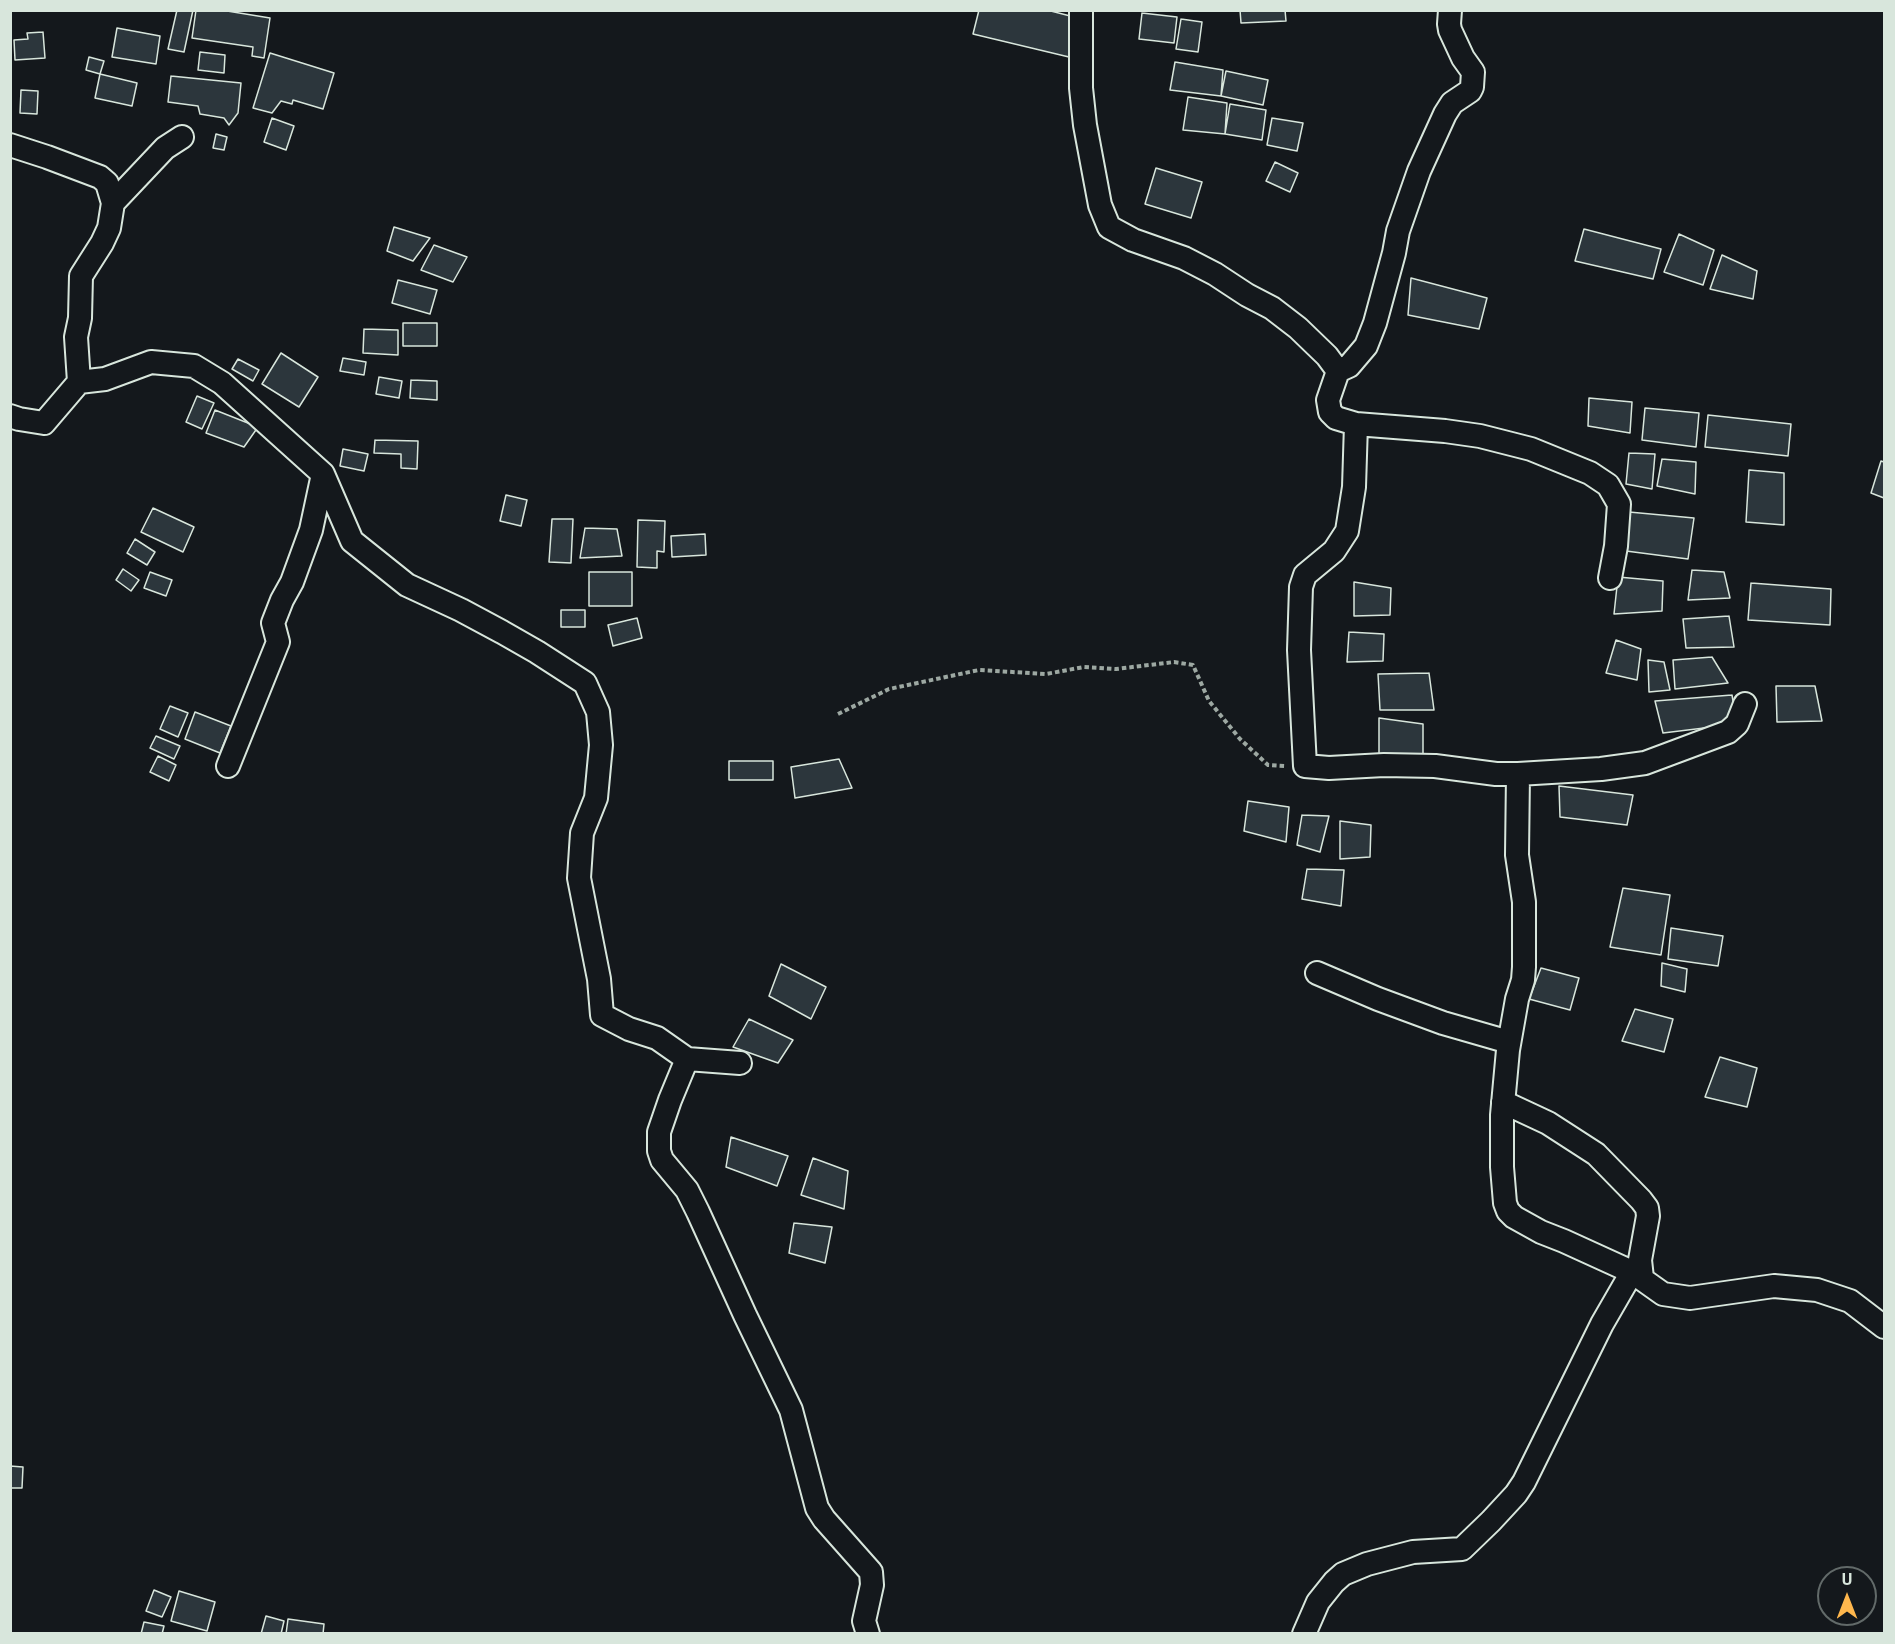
<!DOCTYPE html>
<style>
body{margin:0}
#map{position:relative;width:1895px;height:1644px;overflow:hidden;background:#14181c;font-family:Roboto,sans-serif}
canvas{display:block}
.frame{position:absolute;inset:0;border:12px solid #d8e6dc;pointer-events:none}
.north{position:absolute;left:1817px;top:1566px;width:60px;height:60px;box-sizing:border-box;background:#14181c;border:2px solid #626a69;border-radius:50%;rotate:0deg;font-size:16px;font-weight:700;line-height:24px;text-align:center;color:#d8e6dc}
.north::after{content:'';display:block;margin:auto;width:21px;height:27px;background:#ffb74d;clip-path:polygon(50% 0,100% 100%,50% 72%,0 100%)}
</style>
<div id="map">
<canvas width="1895" height="1644"></canvas>
<div class="frame"></div>
<div class="north">U</div>
</div>
<script>
const ctx = document.querySelector('canvas').getContext('2d');
ctx.lineJoin = 'round';
function fillPath(path, color) { ctx.fillStyle = color; ctx.fill(path, 'evenodd'); }
const shape = rows => new Path2D(rows.map(r => 'M' + r).join(''));
function stroke(path, color, width, dash) { ctx.strokeStyle = color; ctx.lineWidth = width; ctx.lineCap = dash ? 'butt' : 'round'; ctx.setLineDash(dash || []); ctx.stroke(path); }
const building = shape([
 [177,10,193,10,184,52,168,49,177,10],
 [196,10,221,10,270,18,264,58,252,56,253,47,192,38,196,10],
 [979,10,1047,10,1078,18,1069,57,973,34,979,10],
 [1240,10,1285,10,1286,21,1241,23,1240,10],
 [1142,13,1177,17,1174,43,1139,39,1142,13],
 [1181,19,1202,22,1198,52,1176,49,1181,19],
 [117,28,160,36,156,64,112,57,117,28],
 [43,32,45,58,15,60,14,40,28,39,27,33,43,32],
 [200,52,225,55,224,73,198,70,200,52],
 [270,53,334,73,323,109,293,100,292,104,281,101,272,113,253,108,270,53],
 [89,57,104,61,100,74,86,70,89,57],
 [1175,62,1223,70,1221,96,1170,90,1175,62],
 [1226,71,1268,80,1263,105,1221,96,1226,71],
 [100,74,137,83,132,106,95,98,100,74],
 [171,76,241,83,238,113,229,125,224,118,200,114,198,106,168,102,171,76],
 [21,90,38,91,37,114,20,113,21,90],
 [1188,97,1227,103,1225,134,1183,130,1188,97],
 [1230,104,1266,110,1262,140,1225,134,1230,104],
 [272,118,294,126,286,150,264,142,272,118],
 [1272,118,1303,123,1297,151,1267,145,1272,118],
 [216,134,227,137,224,150,213,148,216,134],
 [1275,162,1298,173,1290,192,1266,181,1275,162],
 [1156,168,1202,182,1191,218,1145,204,1156,168],
 [394,227,430,238,413,261,387,251,394,227],
 [1584,229,1661,249,1653,279,1575,261,1584,229],
 [1679,234,1714,250,1703,285,1664,272,1679,234],
 [434,245,467,257,453,282,421,270,434,245],
 [1722,255,1757,271,1753,299,1710,289,1722,255],
 [1411,278,1487,298,1479,329,1408,315,1411,278],
 [398,280,437,290,430,314,392,303,398,280],
 [403,323,437,323,437,346,403,346,403,323],
 [364,329,398,330,398,355,363,353,364,329],
 [281,353,318,377,299,407,262,384,281,353],
 [343,358,366,362,364,375,340,371,343,358],
 [238,359,259,370,253,381,232,369,238,359],
 [379,377,402,381,399,398,376,394,379,377],
 [411,380,437,381,437,400,410,398,411,380],
 [197,396,214,403,202,429,186,422,197,396],
 [1589,398,1632,402,1630,433,1588,426,1589,398],
 [1645,408,1699,413,1696,447,1642,440,1645,408],
 [215,410,258,427,244,447,206,433,215,410],
 [1708,415,1791,424,1788,456,1705,447,1708,415],
 [375,440,418,441,417,469,401,468,401,454,374,453,375,440],
 [343,449,368,454,364,471,340,466,343,449],
 [1629,453,1655,454,1652,489,1626,484,1629,453],
 [1662,459,1696,462,1695,494,1657,486,1662,459],
 [1881,461,1884,462,1884,498,1871,493,1881,461],
 [1749,470,1784,473,1784,525,1746,522,1749,470],
 [506,495,527,500,521,526,500,521,506,495],
 [153,508,194,527,183,552,141,532,153,508],
 [1629,512,1694,518,1688,559,1626,551,1629,512],
 [552,519,573,519,571,563,549,562,552,519],
 [638,520,665,521,664,552,657,551,657,568,637,567,638,520],
 [585,528,617,529,622,556,580,558,585,528],
 [705,534,706,555,672,557,671,536,705,534],
 [135,539,155,552,147,565,127,553,135,539],
 [123,569,139,580,131,591,116,580,123,569],
 [1692,570,1724,572,1730,598,1688,600,1692,570],
 [150,572,172,580,166,596,144,588,150,572],
 [589,572,632,572,632,606,589,606,589,572],
 [1618,577,1663,581,1662,611,1614,614,1618,577],
 [1354,582,1391,588,1390,615,1354,616,1354,582],
 [1751,583,1831,589,1830,625,1748,620,1751,583],
 [561,610,585,610,585,627,561,627,561,610],
 [1729,616,1734,647,1686,648,1683,619,1729,616],
 [637,618,642,638,613,646,608,625,637,618],
 [1349,632,1384,634,1383,661,1347,662,1349,632],
 [1616,640,1641,649,1637,680,1606,673,1616,640],
 [1712,657,1728,683,1675,689,1673,660,1712,657],
 [1648,660,1664,662,1670,690,1649,692,1648,660],
 [1429,673,1434,710,1380,710,1378,674,1429,673],
 [1776,686,1815,686,1822,721,1777,722,1776,686],
 [1732,695,1737,724,1663,733,1655,701,1732,695],
 [170,706,188,713,178,737,160,729,170,706],
 [195,712,231,726,220,753,185,739,195,712],
 [1379,718,1423,724,1423,756,1379,756,1379,718],
 [156,736,180,746,174,759,150,748,156,736],
 [158,756,176,765,169,781,150,772,158,756],
 [839,759,852,788,795,798,791,767,839,759],
 [729,761,773,761,773,780,729,780,729,761],
 [1559,786,1633,795,1627,825,1560,817,1559,786],
 [1248,801,1289,807,1286,842,1244,831,1248,801],
 [1302,815,1329,816,1320,852,1297,845,1302,815],
 [1340,821,1371,825,1370,857,1340,859,1340,821],
 [1307,869,1344,870,1341,906,1302,899,1307,869],
 [1623,888,1670,895,1661,955,1610,947,1623,888],
 [1671,928,1723,936,1718,966,1668,959,1671,928],
 [1662,963,1687,969,1685,992,1661,986,1662,963],
 [781,964,826,987,811,1019,769,996,781,964],
 [1541,968,1579,978,1570,1010,1529,999,1541,968],
 [1635,1009,1673,1019,1664,1052,1622,1041,1635,1009],
 [749,1019,793,1040,778,1063,733,1047,749,1019],
 [1720,1057,1757,1068,1747,1107,1705,1097,1720,1057],
 [731,1137,788,1156,777,1186,726,1167,731,1137],
 [813,1158,848,1171,844,1209,801,1195,813,1158],
 [794,1223,832,1227,825,1263,789,1253,794,1223],
 [10,1466,23,1467,22,1488,10,1488,10,1466],
 [154,1590,171,1597,162,1617,146,1611,154,1590],
 [179,1591,215,1602,207,1631,171,1621,179,1591],
 [266,1616,284,1621,281,1634,261,1634,266,1616],
 [288,1619,324,1624,323,1634,286,1634,288,1619],
 [144,1622,164,1626,162,1634,141,1634,144,1622]
]);
const path = shape([
 [838,714,889,689,979,670,1046,674,1084,667,1116,669,1174,662,1193,665,1209,701,1240,739,1268,765,1286,766]
]);
const minor = shape([
 [1081,10,1081,88,1085,125,1100,205,1109,227,1133,240,1184,258,1215,274,1247,295,1272,308,1298,328,1327,356,1338,371,1328,400,1330,412,1336,418,1356,424,1354,487,1347,531,1334,551,1305,575,1301,587,1299,650,1305,766,1329,768,1384,765,1435,766,1496,774,1518,774,1517,855,1524,902,1524,967,1523,980,1517,999,1508,1050,1502,1115,1502,1167,1505,1203,1508,1211,1514,1217,1541,1232,1564,1241,1632,1272,1602,1324,1524,1482,1516,1494,1491,1521,1462,1549,1413,1552,1367,1564,1343,1574,1334,1582,1318,1602,1304,1634],
 [10,145,47,157,100,177,107,183,113,203,109,228,102,243,81,276,80,318,76,337,79,382,44,423,19,419,10,416],
 [113,203,165,148,182,137],
 [1338,371,1349,366,1366,346,1375,323,1394,253,1398,231,1419,171,1445,114,1452,103,1470,91,1472,87,1473,72,1463,58,1450,30,1449,24,1450,10],
 [79,382,105,379,151,362,194,366,222,383,323,474,352,541,407,585,461,610,502,632,537,652,585,683,598,712,601,745,596,798,582,833,579,878,599,979,602,1015,629,1029,657,1038,687,1059,670,1100,659,1132,659,1151,662,1160,687,1190,698,1212,745,1315,791,1410,817,1508,824,1519,871,1572,872,1585,864,1621,868,1634],
 [1356,424,1445,431,1480,436,1531,449,1590,473,1608,485,1619,504,1616,546,1610,578],
 [228,766,278,642,273,623,282,600,292,582,311,530,323,474],
 [1518,774,1601,769,1645,763,1728,732,1737,724,1745,704],
 [1317,973,1378,999,1443,1023,1509,1042],
 [687,1059,740,1063],
 [1503,1102,1548,1123,1596,1154,1641,1200,1647,1208,1648,1216,1640,1260,1642,1278],
 [1632,1272,1663,1294,1690,1298,1774,1286,1817,1290,1850,1301,1884,1327]
]);
fillPath(building, '#2c363c');
stroke(building, '#d8e6dc', 1.5);
stroke(minor, '#d8e6dc', 26);
stroke(path, '#9da8a2', 4, [4.5, 3]);
stroke(minor, '#14181c', 22);
</script>
